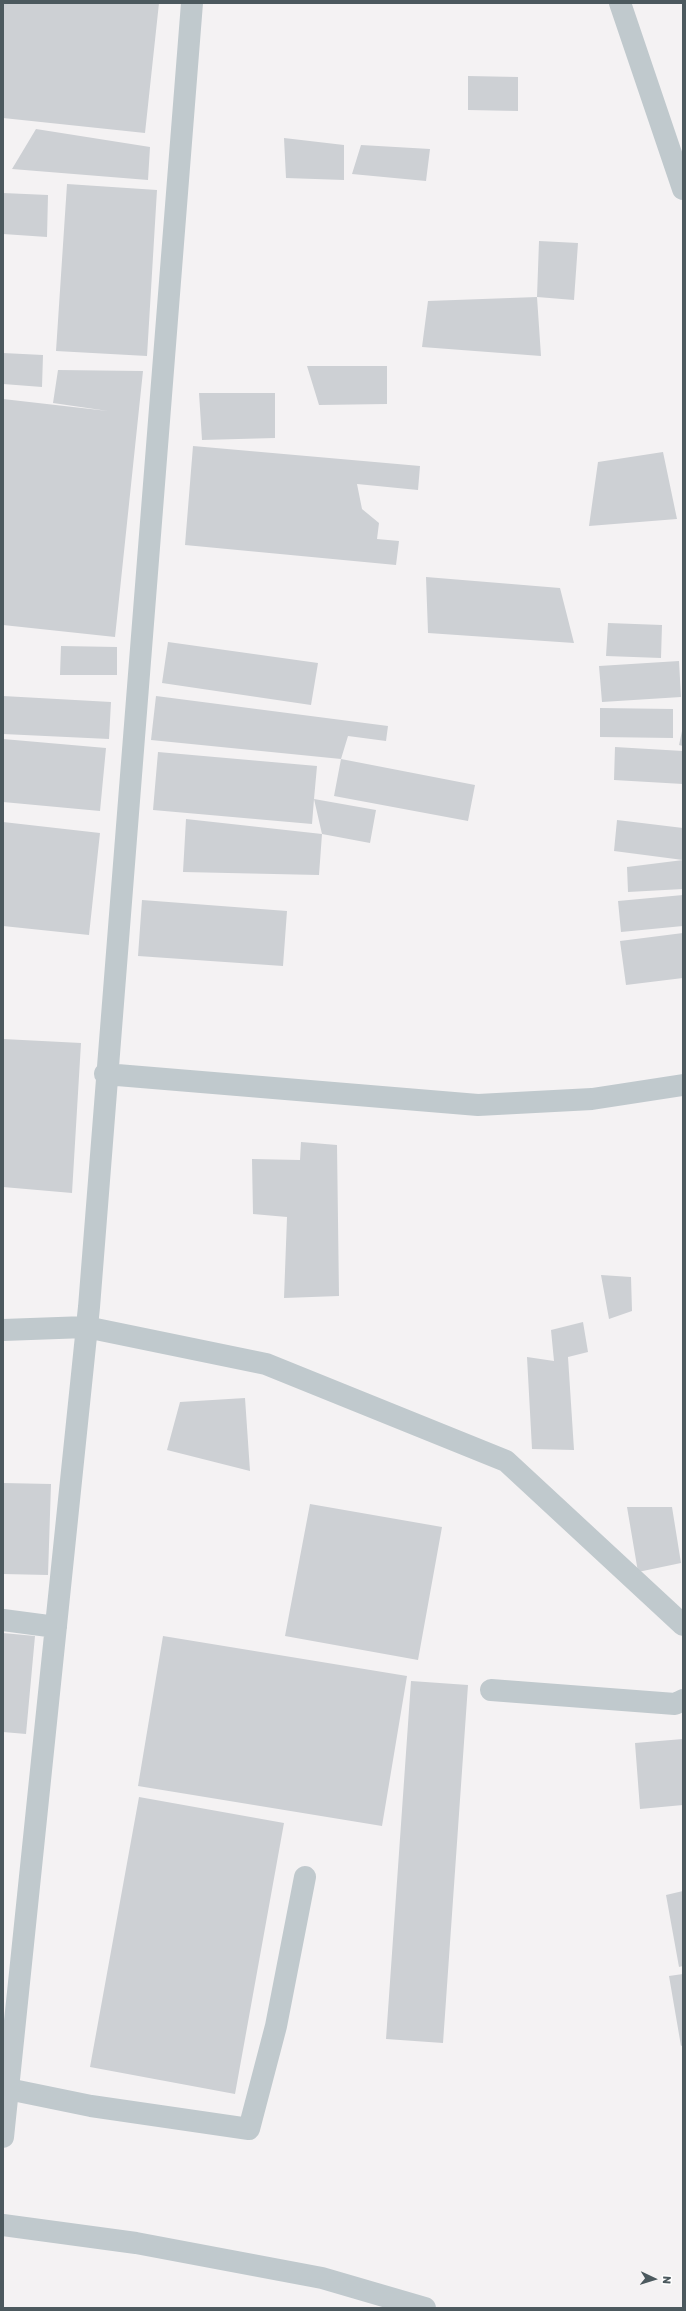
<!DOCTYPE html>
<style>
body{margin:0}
#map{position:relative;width:686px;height:2311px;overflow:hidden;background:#f4f2f3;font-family:Rubik,sans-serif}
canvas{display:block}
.frame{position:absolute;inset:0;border:4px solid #4c595e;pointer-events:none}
.north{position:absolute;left:634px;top:2259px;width:40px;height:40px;-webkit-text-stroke:3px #fff;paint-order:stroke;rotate:94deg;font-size:11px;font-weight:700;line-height:16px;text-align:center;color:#4c595e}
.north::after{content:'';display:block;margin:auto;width:14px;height:18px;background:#4c595e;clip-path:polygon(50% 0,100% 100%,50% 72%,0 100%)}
</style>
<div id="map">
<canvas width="686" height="2311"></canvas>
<div class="frame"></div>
<div class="north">N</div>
</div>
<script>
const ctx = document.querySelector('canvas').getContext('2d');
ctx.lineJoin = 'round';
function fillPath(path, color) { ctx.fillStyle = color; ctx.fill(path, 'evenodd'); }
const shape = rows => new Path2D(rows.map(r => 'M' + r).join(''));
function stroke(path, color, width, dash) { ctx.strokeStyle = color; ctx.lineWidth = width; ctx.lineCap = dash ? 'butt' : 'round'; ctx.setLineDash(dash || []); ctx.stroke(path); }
const building = shape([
 [3,3,159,3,145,133,3,118],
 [468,76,518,77,518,111,468,110],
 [36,129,150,147,148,180,12,169],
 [284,138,344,145,344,180,286,178],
 [361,145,430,149,426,181,352,174],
 [67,184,157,190,147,356,56,351],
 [3,193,48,195,47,237,3,234],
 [539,241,578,243,574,300,537,297,541,356,422,347,428,301,537,297],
 [3,353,43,355,42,387,3,384],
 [307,366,387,366,387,404,319,405],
 [58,370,143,371,115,637,3,625,3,399,108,411,53,403],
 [199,393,275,393,275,438,202,440],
 [193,446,420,466,418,490,357,484,362,509,379,523,377,539,399,541,396,565,185,545],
 [663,452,677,519,589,526,598,462],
 [426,577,560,588,574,643,428,633],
 [608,623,662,625,661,658,606,656],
 [168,642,318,663,311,705,162,683],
 [61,646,117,647,117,675,60,675],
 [679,661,681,697,602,702,599,666],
 [3,696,111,702,109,739,3,734],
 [156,696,388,726,386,741,348,736,341,759,475,785,468,821,334,796,341,759,151,740],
 [600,708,673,709,673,738,600,737],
 [682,731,683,731,683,746,679,745],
 [3,739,106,748,100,811,3,802],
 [615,747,683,751,683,784,614,780],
 [158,752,317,766,314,799,376,810,370,843,322,834,314,799,312,824,153,810],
 [186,819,322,834,319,875,183,872],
 [617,820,683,828,683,889,628,892,627,867,683,860,614,851],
 [3,822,100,833,89,935,3,926],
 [683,895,683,926,621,932,618,901],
 [142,900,287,911,283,966,138,956],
 [683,933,683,978,626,985,620,941],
 [3,1039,81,1043,72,1193,3,1187],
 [301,1142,337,1145,339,1296,284,1298,287,1217,253,1214,252,1159,300,1160],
 [601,1275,631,1277,632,1311,609,1319],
 [583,1322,588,1352,568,1357,574,1450,532,1449,527,1357,554,1361,551,1330],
 [245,1398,250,1471,167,1450,180,1402],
 [3,1483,51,1484,48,1575,3,1574],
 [310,1504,442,1527,418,1660,285,1636],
 [627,1507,672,1507,681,1563,638,1572],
 [3,1633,35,1636,26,1734,3,1732],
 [163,1636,407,1676,382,1826,138,1786],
 [411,1681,468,1685,443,2043,386,2039],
 [683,1739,683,1805,640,1809,635,1743],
 [139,1797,284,1823,235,2094,90,2067],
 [683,1891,683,1966,679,1967,666,1895],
 [683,1974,683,2045,681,2046,669,1976]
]);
const minor = shape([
 [620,3,683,189],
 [105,1074,478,1105,592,1099,683,1085],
 [3,1330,86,1327,266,1364,506,1461,683,1625],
 [3,1620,56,1627],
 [491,1690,675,1704,683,1700],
 [8,2089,91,2106,249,2129,276,2026,305,1877],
 [3,2137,89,1307,192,3],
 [3,2225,136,2243,322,2278,425,2308]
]);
fillPath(building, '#cdd0d4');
stroke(minor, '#c0c9cd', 22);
</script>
